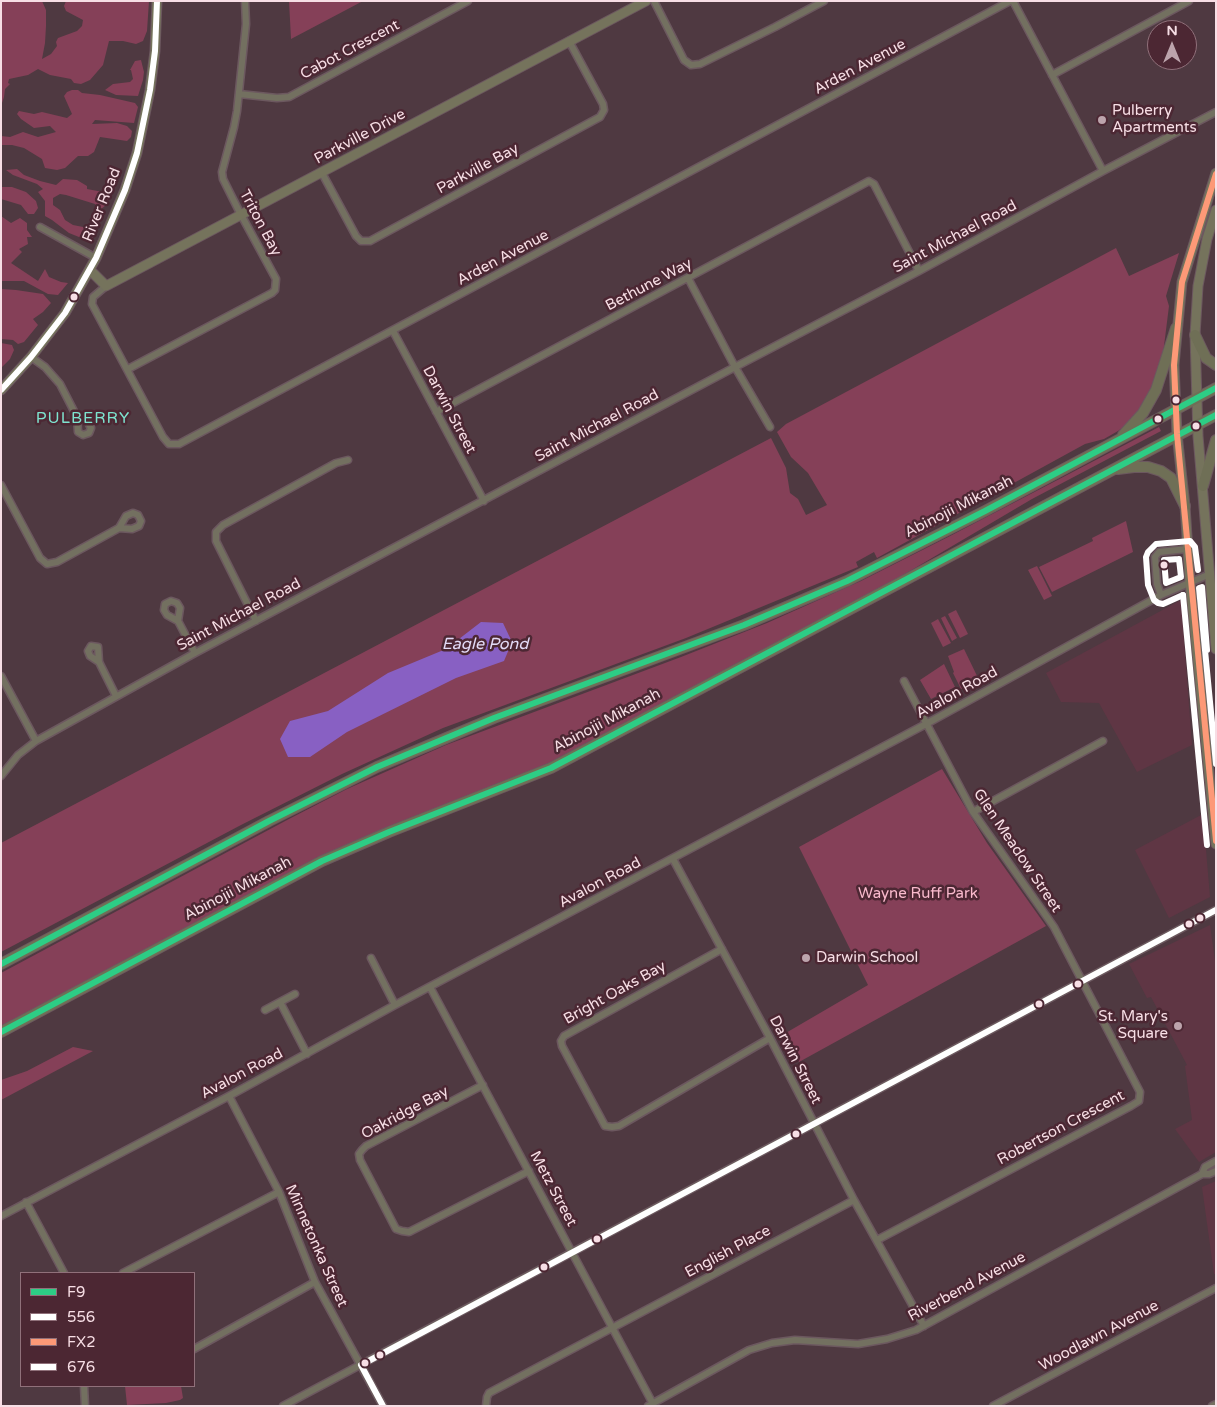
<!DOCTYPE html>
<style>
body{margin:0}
#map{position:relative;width:1217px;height:1407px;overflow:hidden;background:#4f3941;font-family:"Varela Round",sans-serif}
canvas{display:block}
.frame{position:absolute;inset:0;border:2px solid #f7dee5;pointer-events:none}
.legend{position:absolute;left:20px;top:1272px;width:175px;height:115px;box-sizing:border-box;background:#4c2733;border:1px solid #90707a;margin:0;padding:6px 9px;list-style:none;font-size:15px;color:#f7dee5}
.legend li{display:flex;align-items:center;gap:10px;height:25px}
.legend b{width:25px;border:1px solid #90707a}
.north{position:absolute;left:1147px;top:20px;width:50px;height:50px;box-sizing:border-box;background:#4c2733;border:1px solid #90707a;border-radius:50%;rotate:0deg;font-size:14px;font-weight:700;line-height:20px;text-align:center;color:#f7dee5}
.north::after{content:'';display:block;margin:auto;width:18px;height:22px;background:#bca4ac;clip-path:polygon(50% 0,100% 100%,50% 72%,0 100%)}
</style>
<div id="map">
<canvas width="1217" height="1407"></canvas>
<div class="frame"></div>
<ul class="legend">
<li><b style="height:6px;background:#2dcd85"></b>F9</li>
<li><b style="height:6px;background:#fff"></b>556</li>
<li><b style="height:6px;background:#fd9977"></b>FX2</li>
<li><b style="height:6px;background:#fff"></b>676</li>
</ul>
<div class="north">N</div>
</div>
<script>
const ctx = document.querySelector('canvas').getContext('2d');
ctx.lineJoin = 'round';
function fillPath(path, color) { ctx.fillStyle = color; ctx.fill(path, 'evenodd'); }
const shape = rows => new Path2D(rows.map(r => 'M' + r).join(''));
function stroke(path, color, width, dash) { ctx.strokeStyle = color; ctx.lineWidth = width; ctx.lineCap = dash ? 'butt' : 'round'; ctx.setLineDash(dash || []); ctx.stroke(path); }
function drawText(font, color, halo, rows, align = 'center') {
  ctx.font = font + ' "Varela Round",sans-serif'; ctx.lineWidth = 5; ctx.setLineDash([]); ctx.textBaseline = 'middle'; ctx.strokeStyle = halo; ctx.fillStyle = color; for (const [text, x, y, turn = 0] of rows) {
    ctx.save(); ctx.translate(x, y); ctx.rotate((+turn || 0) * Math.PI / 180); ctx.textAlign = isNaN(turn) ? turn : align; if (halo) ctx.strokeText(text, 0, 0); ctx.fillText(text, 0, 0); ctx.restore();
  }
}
const built = shape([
 [1181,600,1192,745,1137,772,1099,703,1061,702,1046,673],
 [1203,814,1210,897,1169,918,1135,850],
 [1210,925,1216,968,1216,1152,1199,1162,1175,1129,1192,1120,1185,1066,1187,1065,1151,997,1147,998,1129,964],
 [1216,1181,1216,1274,1214,1274,1202,1187]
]);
const green = shape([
 [1,1,42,1,46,10,46,26,45,43,42,59,51,54,57,46,56,42,58,38,77,31,82,26,83,20,66,11,64,6,66,1,149,1,147,31,143,41,136,44,123,41,109,41,103,65,90,80,81,84,74,83,71,79,50,75,38,69,28,75,9,79,8,83,10,84,5,89,4,97,1,106],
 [289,1,363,1,291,39],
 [141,60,144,72,143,80,138,96,116,95,105,90,113,84,130,82,133,79,131,70,130,70,135,61],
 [72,90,78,90,82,93,100,95,135,103,138,107,134,123,95,120,92,124,117,123,127,126,132,131,131,137,127,141,100,137,94,152,88,156,78,156,65,168,57,170,45,168,42,159,24,148,12,145,1,145,1,136,10,137,23,132,38,137,56,132,50,126,34,128,21,119,17,114,19,111,34,114,42,112,67,118,72,114,64,96,67,92],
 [17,169,24,175,40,181,56,185,63,179,77,180,87,186,87,189,103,192,110,196,106,205,100,210,95,204,66,195,60,194,53,198,53,205,60,210,65,220,73,225,93,229,95,234,92,239,84,239,69,233,52,220,45,216,45,201,38,192,43,189,37,184,13,175,6,170],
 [1,187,12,187,26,192,36,201,38,208,34,214,28,214,21,205,1,199],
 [1,216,11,223,20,218,27,223,27,230,32,237,27,237,28,244,19,249,22,252,11,263,38,281,45,269,49,277,61,282,68,283,58,295,48,294,24,281,1,281],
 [1116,248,1129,276,1179,253,1166,296,1169,306,1163,354,1153,392,1134,419,1118,431,1104,439,1085,444,877,558,874,552,856,562,858,567,686,638,443,728,342,774,241,825,1,952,1,843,771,438,786,468,790,493,798,499,806,515,827,505,808,473,791,457,777,432,786,424],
 [1,289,16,290,43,294,51,303,43,312,33,319,38,325,24,342,18,344,13,340,1,339],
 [1,343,12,345,14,350,10,359,1,368],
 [1159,427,1161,431,1032,499,893,581,550,764,392,826,1,1027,1,973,289,819,347,789,446,745,681,657,767,623,861,581,952,535],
 [1126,521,1133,552,1052,592,1039,567,1093,541,1092,538],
 [1037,566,1052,596,1044,600,1028,570],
 [956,610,968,634,960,638,948,614],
 [945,616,957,638,952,641,941,618],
 [938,619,951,643,943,647,931,623],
 [964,649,979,680,961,689,953,673,954,672,948,656],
 [944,664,955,687,931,699,920,680],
 [942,769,987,843,1046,926,799,1062,784,1034,868,985,799,847],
 [73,1047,93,1051,1,1100,1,1080,27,1071],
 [125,1386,181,1386,183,1398,180,1400,166,1403,127,1405]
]);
const water = shape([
 [481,622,503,623,512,642,504,661,456,678,347,732,310,757,288,757,280,739,290,721,328,711,388,673,446,649]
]);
const street = shape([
 [654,1,684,60,691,65,700,64,775,27,824,1],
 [1013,1,1103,171],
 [1052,75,1189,1],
 [239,94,277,98,289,97,468,1],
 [322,173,356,236,361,241,370,241,600,117,604,110,603,104,569,41],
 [40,227,96,258],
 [688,278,735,367,770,427],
 [106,286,93,297,92,304,163,437,169,444,179,444,1010,1],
 [393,331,484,501],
 [31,357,45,367,60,384,77,417,78,432,83,435,89,433,91,428,87,421,77,417],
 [128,369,272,293,275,290,276,279,239,211,223,179,222,172,234,127,237,111,246,24,245,1],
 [436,412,869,181,874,184,919,271],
 [1,485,40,558,47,564,57,562,119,528,126,516,133,513,138,515,141,521,139,526,132,529,119,528],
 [1161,595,1157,584,1155,557,1159,552,1187,549],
 [178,621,167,615,164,610,165,604,171,601,177,603,180,608,178,621,195,653],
 [256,621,216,541,216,532,223,525,336,463,348,460],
 [99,662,90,656,88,651,91,646,98,647,99,662,116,696],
 [1,676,36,741],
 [1,776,18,755,36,741,195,653,735,367,919,271,1103,171,1216,112],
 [973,812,1103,741],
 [673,859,770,1038,854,1200,924,1326],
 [722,949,564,1036,561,1041,562,1046,605,1126,612,1127,619,1126,770,1038],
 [371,958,395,1005],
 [430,987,652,1402],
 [280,1002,307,1054],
 [265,1010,295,994],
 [483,1085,366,1146,362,1150,359,1154,360,1160,396,1229,402,1231,409,1232,529,1171],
 [229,1096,279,1192,315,1282,383,1406],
 [1202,1174,1205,1167,1216,1161],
 [26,1202,64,1273],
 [1,1216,229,1096,395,1005,926,724,1161,595,1210,574],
 [877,1240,1131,1106,1139,1101,1140,1092,1054,927,973,812,904,681],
 [123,1273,279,1192],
 [194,1349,315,1282],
 [84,1386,85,1406],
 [283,1406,1216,910],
 [486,1406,487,1397,489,1393,854,1200],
 [648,1406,749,1350,772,1343,795,1340,858,1344,887,1339,916,1330,1202,1174,1209,1174,1216,1171],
 [993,1406,1216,1288],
 [1212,1406,1216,1404]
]);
const secondary = shape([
 [1216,173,1182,282,1174,365,1177,434,1185,506,1190,582,1216,844],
 [1216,210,1207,239,1198,286,1195,335,1198,436,1216,649],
 [90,270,106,286,646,1],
 [1,390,31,357,65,313,96,258,125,190,137,153,150,90,155,51,157,1]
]);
const primary = shape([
 [1195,335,1206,358,1216,365],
 [1123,435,1143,413,1156,390,1176,328],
 [1118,469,1134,467,1148,467,1161,471,1171,478,1185,506],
 [1203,486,1216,440],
 [1,964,269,821,377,767,494,718,744,625,847,581,985,511,1216,388],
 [1,1032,322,861,389,832,551,768,1216,415]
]);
const bus1 = shape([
 [1,964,269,821,377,767,494,718,744,625,847,581,985,511,1216,388],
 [1,1032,322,861,389,832,551,768,1216,415]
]);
const bus2 = shape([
 [361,1365,1216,910],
 [361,1365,383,1406]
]);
const bus3 = shape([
 [1216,174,1182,282,1174,365,1177,434,1216,841]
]);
const bus4 = shape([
 [1,390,31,357,65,313,96,258,125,190,137,153,150,90,155,51,157,1]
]);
const bus5 = shape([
 [1179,559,1181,577,1166,583,1164,560,1179,559],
 [1183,595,1207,845]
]);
const bus6 = shape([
 [1183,595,1163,604,1158,603,1154,600,1148,585,1146,557,1148,552,1156,544,1190,541,1195,547,1198,570],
 [1207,650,1202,587,1199,588,1216,764]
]);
const markers = [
 [1102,120,5,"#bca4ac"],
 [74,297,4.5,"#f7dee5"],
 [1176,400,4.5,"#f7dee5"],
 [1158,419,4.5,"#f7dee5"],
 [1196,426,4.5,"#f7dee5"],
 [1164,565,4.5,"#f7dee5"],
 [1200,918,4.5,"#f7dee5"],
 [1189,924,4.5,"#f7dee5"],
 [806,958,5,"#bca4ac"],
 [1078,984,4.5,"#f7dee5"],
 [1039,1004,4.5,"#f7dee5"],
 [1178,1026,5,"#bca4ac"],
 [796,1134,4.5,"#f7dee5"],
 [597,1239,4.5,"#f7dee5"],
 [544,1267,4.5,"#f7dee5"],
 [380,1355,4.5,"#f7dee5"],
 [365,1363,4.5,"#f7dee5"]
];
const streetNames = [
 ["Cabot Crescent",350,50,-28],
 ["Arden Avenue",860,67,-28],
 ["Parkville Drive",360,137,-28],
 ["Parkville Bay",478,169,-28],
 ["River Road",102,205,-68],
 ["Triton Bay",260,223,62],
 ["Saint Michael Road",955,237,-28],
 ["Arden Avenue",503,258,-28],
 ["Bethune Way",649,285,-28],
 ["Darwin Street",449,410,62],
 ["Saint Michael Road",597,426,-28],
 ["Abinojii Mikanah",959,507,-27],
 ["Saint Michael Road",239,615,-28],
 ["Avalon Road",957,693,-29],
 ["Abinojii Mikanah",607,721,-28],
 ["Glen Meadow Street",1017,851,56],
 ["Avalon Road",600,883,-28],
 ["Abinojii Mikanah",238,889,-28],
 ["Bright Oaks Bay",615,993,-29],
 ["Darwin Street",795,1060,63],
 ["Avalon Road",242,1074,-28],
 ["Oakridge Bay",405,1113,-28],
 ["Robertson Crescent",1061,1128,-28],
 ["Metz Street",553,1189,62],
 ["Minnetonka Street",316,1246,66],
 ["English Place",728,1252,-28],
 ["Riverbend Avenue",967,1287,-28],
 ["Woodlawn Avenue",1099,1336,-28]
];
const poiNames = [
 ["Pulberry",1112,111],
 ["Apartments",1112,128],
 ["Darwin School",816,958],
 ["St. Mary's",1168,1017,"right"],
 ["Square",1168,1034,"right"]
];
const parkNames = [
 ["Wayne Ruff Park",918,894]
];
const neighbourhoodNames = [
 ["PULBERRY",83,419]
];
const waterNames = [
 ["Eagle Pond",485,645]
];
fillPath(built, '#5f3644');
fillPath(green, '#854058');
fillPath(water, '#8860c3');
stroke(street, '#6c585f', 9);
stroke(secondary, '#6c585f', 11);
stroke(primary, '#6c585f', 12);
stroke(street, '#737060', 6);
stroke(secondary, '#75735c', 9);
stroke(primary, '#6f6f56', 10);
stroke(bus1, '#2dcd85', 6);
stroke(bus2, '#fff', 6);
stroke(bus3, '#fd9977', 6);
stroke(bus4, '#fff', 6);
stroke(bus5, '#fff', 6);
stroke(bus6, '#fff', 6);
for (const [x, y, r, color] of markers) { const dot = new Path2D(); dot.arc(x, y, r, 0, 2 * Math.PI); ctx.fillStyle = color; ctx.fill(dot); stroke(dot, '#4c2733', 2); }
drawText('15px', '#f7dee5', '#4c2733', streetNames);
drawText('15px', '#f7dee5', '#4c2733', poiNames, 'left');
drawText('15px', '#fabacd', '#4c2733', parkNames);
ctx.letterSpacing = '1px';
drawText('16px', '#7ee3cf', '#4c2733', neighbourhoodNames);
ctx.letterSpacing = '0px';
drawText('italic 16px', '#e3daf6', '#4c2733', waterNames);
</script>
